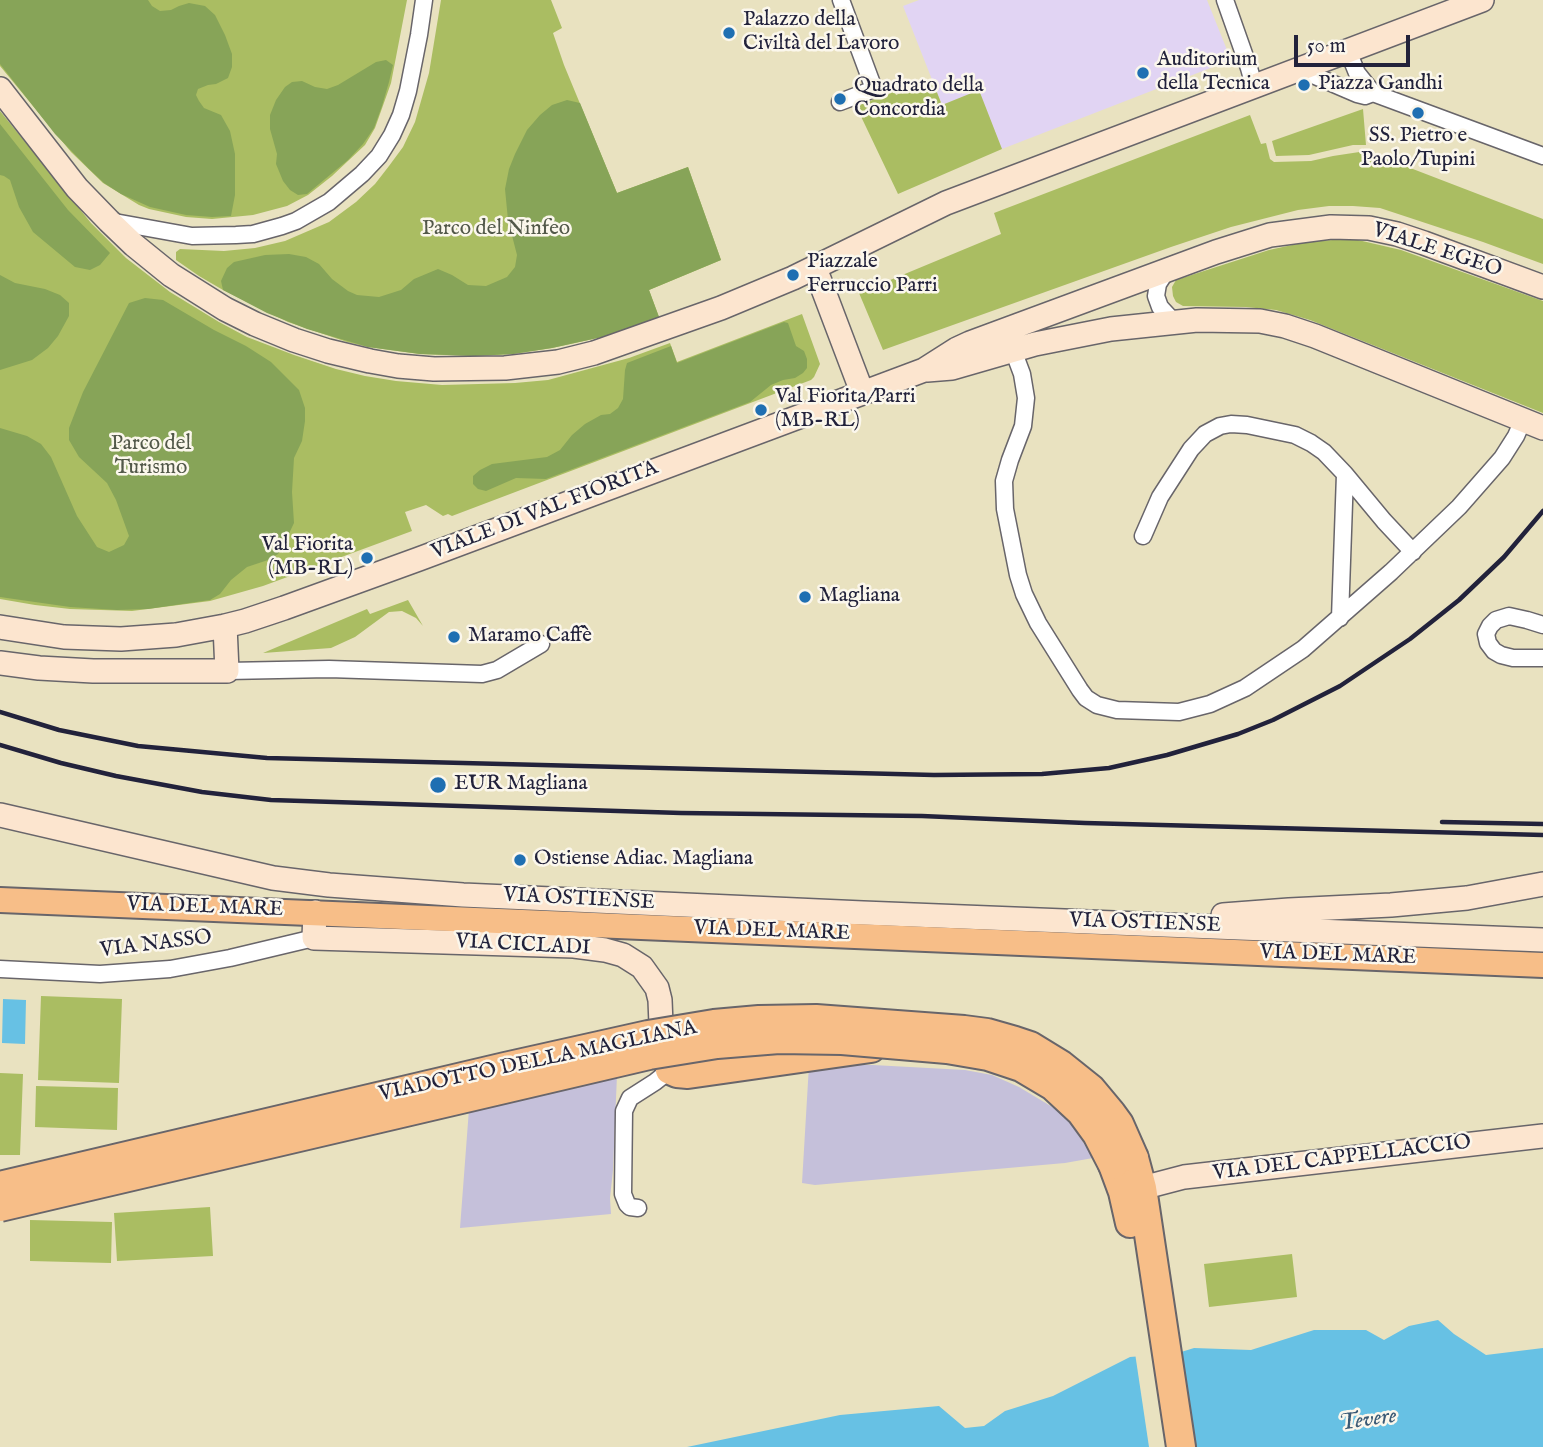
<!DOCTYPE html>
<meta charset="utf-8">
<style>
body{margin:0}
#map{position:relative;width:1543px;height:1447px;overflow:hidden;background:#e9e2c0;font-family:"IM FELL English",serif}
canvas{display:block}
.scale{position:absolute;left:1294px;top:35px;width:116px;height:32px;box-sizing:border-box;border:4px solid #22223b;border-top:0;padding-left:9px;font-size:21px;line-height:24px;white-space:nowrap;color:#22223b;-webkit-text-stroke:5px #fbf7ec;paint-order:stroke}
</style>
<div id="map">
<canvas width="1543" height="1447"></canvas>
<div class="scale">50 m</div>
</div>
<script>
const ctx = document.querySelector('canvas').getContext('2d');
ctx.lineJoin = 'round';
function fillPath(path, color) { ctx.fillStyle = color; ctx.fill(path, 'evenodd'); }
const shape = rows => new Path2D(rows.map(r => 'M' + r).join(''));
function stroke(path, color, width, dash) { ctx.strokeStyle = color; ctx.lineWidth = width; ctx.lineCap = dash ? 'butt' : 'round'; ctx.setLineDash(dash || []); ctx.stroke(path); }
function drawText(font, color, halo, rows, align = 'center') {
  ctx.font = font + ' "IM FELL English",serif'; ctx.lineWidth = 5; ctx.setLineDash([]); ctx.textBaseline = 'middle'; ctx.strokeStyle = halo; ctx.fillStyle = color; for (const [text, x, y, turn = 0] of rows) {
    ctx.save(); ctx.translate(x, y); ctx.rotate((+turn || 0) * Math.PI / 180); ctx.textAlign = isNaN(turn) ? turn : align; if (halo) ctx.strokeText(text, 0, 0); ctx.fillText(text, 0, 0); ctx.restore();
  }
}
const built = shape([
 [919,0,1207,0,1231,60,1002,149,979,91,942,105,903,6]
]);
const industrial = shape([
 [809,1065,873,1065,965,1070,992,1075,1019,1087,1059,1111,1073,1126,1093,1158,1065,1163,815,1185,802,1183],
 [617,1075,613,1170,610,1198,611,1214,460,1228,469,1109]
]);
const green = shape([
 [0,0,407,0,391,83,375,128,365,145,332,176,308,195,287,206,253,215,212,219,186,217,149,209,139,205,103,183,71,152,0,66],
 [441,0,551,0,562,28,553,33,564,65,617,193,688,167,721,260,649,290,659,317,602,337,552,348,513,354,474,356,420,354,368,347,347,342,288,322,223,290,199,276,176,260,176,252,180,249,224,251,255,248,285,241,329,222,356,202,375,184,389,166,403,147,415,122,429,73],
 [932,80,942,105,979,90,1002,149,898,194,856,106,889,94,886,84,891,82,896,95],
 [1363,109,1366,145,1353,145,1309,155,1276,156,1272,141],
 [0,111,91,223,126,258,170,292,219,322,247,337,294,355,336,369,365,376,396,381,442,385,515,383,548,380,629,358,670,343,677,362,802,314,820,364,814,377,811,380,452,516,448,514,443,516,426,505,405,512,412,531,263,586,210,601,132,611,70,609,35,605,0,599],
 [1250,115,1261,144,1266,143,1270,159,1274,162,1311,161,1333,156,1366,151,1543,219,1543,264,1483,242,1380,208,1353,206,1329,206,1298,210,1231,227,1171,247,883,350,859,293,1001,234,994,213],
 [1332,240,1358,240,1401,250,1543,301,1543,413,1310,320,1276,310,1246,307,1183,306,1176,302,1173,296,1172,287,1176,280,1269,250,1306,242],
 [408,600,423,626,416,618,402,611,389,612,355,637,331,648,263,653,367,609,370,614],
 [41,996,122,999,119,1083,38,1080],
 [0,1073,23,1074,20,1155,0,1155],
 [36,1086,118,1088,117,1130,35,1127],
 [210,1207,213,1256,117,1261,114,1213],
 [30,1220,112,1222,111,1263,30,1261],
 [1292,1254,1297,1297,1209,1307,1204,1264]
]);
const forest = shape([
 [0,0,148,0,152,6,160,11,171,10,179,6,189,3,205,6,215,15,225,35,232,54,232,67,228,78,216,84,208,85,198,89,196,95,199,101,204,108,221,115,230,131,235,154,235,195,231,216,212,217,186,215,150,207,121,194,104,183,89,169,55,134,0,64],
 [386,60,393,65,389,82,382,106,374,128,363,144,348,160,307,194,298,195,290,190,283,181,276,164,277,154,270,129,270,115,276,100,285,87,292,82,302,81,315,87,327,89,338,85,376,62],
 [567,100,580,103,617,193,688,167,721,260,649,290,659,317,602,337,552,348,513,354,474,356,420,354,368,347,307,329,267,313,223,290,221,281,227,268,234,262,265,255,289,254,306,257,319,264,332,279,348,291,357,295,379,297,401,290,414,279,438,269,452,275,468,285,486,286,507,277,515,267,517,255,508,220,505,189,509,169,515,154,527,130,540,115,552,105],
 [0,124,68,210,110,253,100,265,90,270,75,267,33,232,19,207,10,180,4,176,0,175],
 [0,275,15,283,45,289,60,295,69,303,69,316,58,336,48,348,32,360,0,370],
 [145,298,163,300,214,330,246,346,271,362,299,390,305,408,305,421,302,441,294,458,292,492,294,523,284,544,278,554,268,560,247,567,231,580,220,594,210,600,148,609,117,610,70,607,0,597,0,428,27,436,41,444,51,457,77,516,97,547,109,552,124,545,129,536,116,500,107,483,79,457,69,440,69,428,83,392,129,303],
 [784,322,788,323,796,346,804,351,807,359,807,368,803,373,795,378,783,380,771,385,750,402,546,479,516,478,486,491,478,489,473,484,473,476,480,470,492,464,547,457,560,450,572,435,585,424,601,415,610,414,618,408,623,399,625,370,627,363,671,346,677,363]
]);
const water = shape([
 [3,999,26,1000,25,1044,2,1043],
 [1438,1320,1454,1334,1486,1355,1543,1348,1543,1447,687,1447,840,1415,939,1406,965,1428,984,1426,1005,1411,1053,1396,1130,1357,1178,1353,1194,1348,1251,1350,1314,1330,1366,1330,1384,1340,1409,1326]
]);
const pier = shape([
 [1181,1348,1196,1447,1149,1447,1135,1353]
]);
const street = shape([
 [1225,0,1249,68,1254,86],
 [1348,51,1357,73,1373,93,1543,156],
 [1301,70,1357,94,1365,96,1373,93],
 [840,102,874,89,841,0],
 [109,221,192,236,236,235,253,234,282,226,296,221,329,202,362,174,379,156,392,135,401,115,408,91,419,35,424,0],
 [1167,270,1158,284,1156,296,1160,307,1173,321],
 [1013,350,1022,374,1026,398,1023,426,1010,460,1004,481,1005,509,1018,575,1024,594,1038,623,1080,690,1086,698,1097,705,1117,710,1179,712,1210,704,1245,688,1303,649,1391,572,1459,507,1502,458,1516,436,1523,420],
 [1143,536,1160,497,1191,449,1205,434,1220,426,1231,424,1247,425,1295,435,1311,443,1324,452,1345,474],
 [1340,618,1345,474,1384,521,1413,552],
 [1543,625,1527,620,1509,616,1496,620,1490,626,1486,634,1488,643,1494,651,1501,655,1513,658,1543,658],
 [227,671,329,669,482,674,497,670,541,644],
 [0,969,100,974,170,969,230,958,314,938],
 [638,1208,630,1207,627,1204,623,1194,624,1111,630,1098,655,1082,670,1070]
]);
const secondary = shape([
 [0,89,77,188,109,221,134,245,171,275,225,309,255,324,294,340,328,351,370,361,398,366,434,369,505,368,558,362,594,353,721,308,793,278,946,203,1482,0],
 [815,268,862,392],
 [927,370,952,368,1035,344,1111,329,1197,320,1260,321,1285,326,1315,336,1543,428],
 [0,627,64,637,121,639,176,635,225,626,245,621,284,608,419,559,924,370,957,349,970,343,1216,252,1270,235,1331,227,1369,228,1397,234,1424,243,1543,287],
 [0,663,39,668,93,671,227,671,225,626],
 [0,815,273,878,329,885,463,895,863,913,1543,940],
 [315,912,314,938,574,946,605,950,623,955,642,967,657,988,660,1000,662,1049],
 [1223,915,1289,910,1391,905,1467,898,1543,884],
 [1142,1188,1184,1177,1543,1136]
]);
const primary = shape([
 [0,900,1543,965]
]);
const highway = shape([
 [670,1070,677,1073,688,1074,871,1048],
 [1134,1158,1142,1188,1181,1447],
 [1113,1165,1123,1192,1130,1223]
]);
const rail = shape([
 [0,712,59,730,138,746,267,758,934,775,1042,774,1109,768,1167,755,1238,734,1273,720,1340,686,1410,639,1459,600,1504,557,1543,511],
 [0,745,61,763,116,776,202,792,271,800,681,813,922,816,1085,823,1543,835],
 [1442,822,1543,824]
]);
const highwayBridge = shape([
 [0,1186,505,1067,648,1035,714,1024,759,1020,816,1019,964,1030,987,1033,1015,1041,1030,1046,1061,1065,1091,1089,1111,1113,1119,1124,1134,1158],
 [0,1207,649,1055,717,1044,779,1039,842,1040,947,1049,988,1056,1021,1067,1053,1086,1081,1112,1097,1134,1113,1165]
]);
const markers = [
 [729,33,7,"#1f6fb2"],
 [1143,73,7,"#1f6fb2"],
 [1304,85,7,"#1f6fb2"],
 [840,99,7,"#1f6fb2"],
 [1418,113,7,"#1f6fb2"],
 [793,275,7,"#1f6fb2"],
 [761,410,7,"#1f6fb2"],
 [367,558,7,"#1f6fb2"],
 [805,597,7,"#1f6fb2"],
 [454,637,7,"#1f6fb2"],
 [438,785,9,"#1f6fb2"],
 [520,860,7,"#1f6fb2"]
];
const poiNames = [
 ["Palazzo della",743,21],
 ["Civiltà del Lavoro",743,45],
 ["Auditorium",1157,61],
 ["della Tecnica",1157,85],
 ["Piazza Gandhi",1318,85],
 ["Quadrato della",854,87],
 ["Concordia",854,111],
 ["SS. Pietro e",1418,137,"center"],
 ["Paolo/Tupini",1418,161,"center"],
 ["Piazzale",807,263],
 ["Ferruccio Parri",807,287],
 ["Val Fiorita/Parri",775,398],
 ["(MB-RL)",775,422],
 ["Val Fiorita",353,546,"right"],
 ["(MB-RL)",353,570,"right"],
 ["Magliana",819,597],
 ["Maramo Caffè",468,637],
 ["EUR Magliana",454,785],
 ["Ostiense Adiac. Magliana",534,860]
];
const parkNames = [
 ["Parco del Ninfeo",496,230],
 ["Parco del",151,445],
 ["Turismo",151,469]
];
const streetNames = [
 ["VIALE EGEO",1437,251,18],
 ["VIALE DI VAL FIORITA",545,511,-21],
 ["VIA OSTIENSE",579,900,3],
 ["VIA DEL MARE",205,908,2],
 ["VIA OSTIENSE",1145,924,2],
 ["VIA DEL MARE",772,932,2],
 ["VIA NASSO",156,945,-7],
 ["VIA CICLADI",523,946,3],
 ["VIA DEL MARE",1338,956,2],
 ["VIADOTTO DELLA MAGLIANA",538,1062,-12],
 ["VIA DEL CAPPELLACCIO",1342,1159,-7]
];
const waterNames = [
 ["Tevere",1368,1421,-8]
];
fillPath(built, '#e1d4f3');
fillPath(industrial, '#c5c0da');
fillPath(green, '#aabd62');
fillPath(forest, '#87a458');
fillPath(water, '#67c1e4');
fillPath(pier, '#e9e2c0');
stroke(street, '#68656a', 19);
stroke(secondary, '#68656a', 26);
stroke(primary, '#68656a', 28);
stroke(highway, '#68656a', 32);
stroke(street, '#fff', 16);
stroke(secondary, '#fce5cf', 23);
stroke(primary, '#f7be88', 24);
stroke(highway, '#f7be88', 28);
stroke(rail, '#22223b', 4.5);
stroke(highwayBridge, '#68656a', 32, []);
stroke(highwayBridge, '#f7be88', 28);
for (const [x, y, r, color] of markers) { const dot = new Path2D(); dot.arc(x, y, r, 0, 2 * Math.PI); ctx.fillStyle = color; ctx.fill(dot); stroke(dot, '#fbf7ec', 2.5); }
drawText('21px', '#22223b', '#fbf7ec', poiNames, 'left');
drawText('21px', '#525849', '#fbf7ec', parkNames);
drawText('21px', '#22223b', '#fbf7ec', streetNames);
drawText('italic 23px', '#3a5a76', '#fbf7ec', waterNames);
</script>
